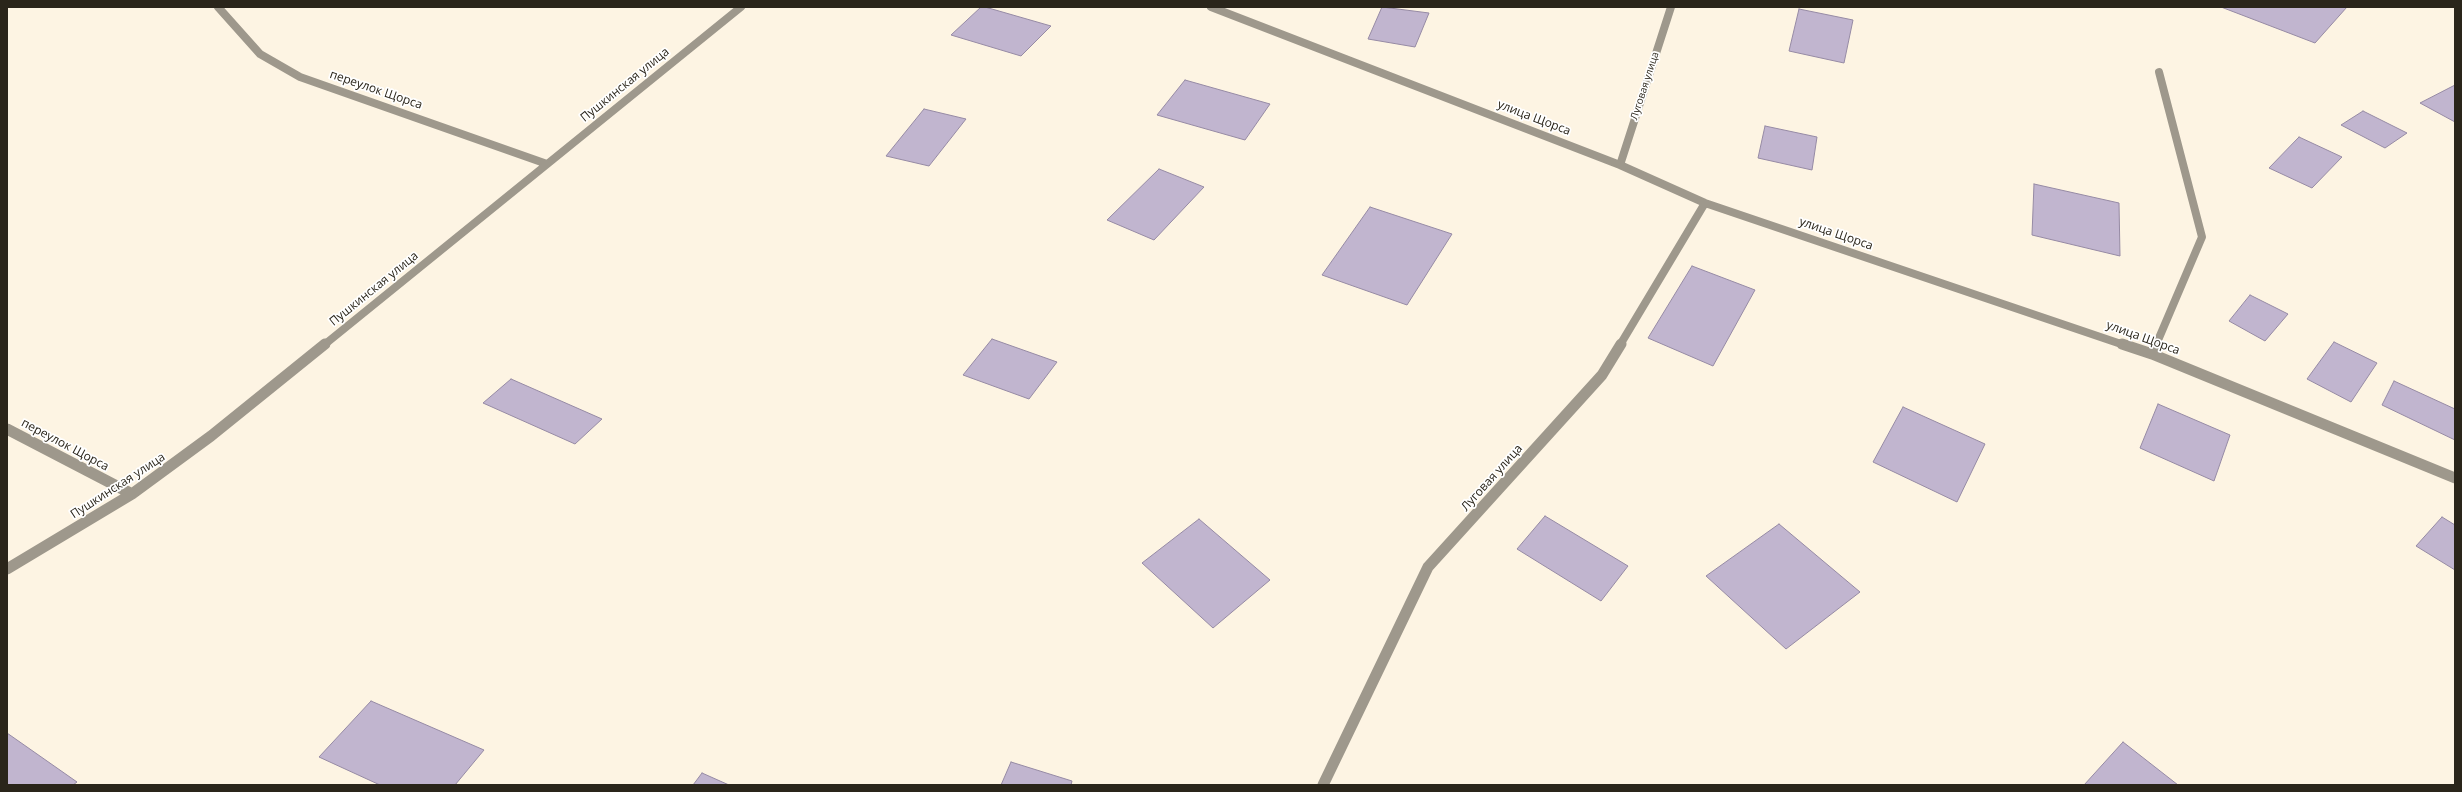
<!DOCTYPE html>
<meta charset="utf-8">
<style>
body{margin:0}
#map{position:relative;width:2462px;height:792px;overflow:hidden;background:#fdf4e3;font-family:"Open Sans",sans-serif}
canvas{display:block}
.frame{position:absolute;inset:0;border:8px solid #2a251a;pointer-events:none}
</style>
<div id="map">
<canvas width="2462" height="792"></canvas>
<div class="frame"></div>
</div>
<script>
const ctx = document.querySelector('canvas').getContext('2d');
ctx.lineJoin = 'round';
function fillPath(path, color) { ctx.fillStyle = color; ctx.fill(path, 'evenodd'); }
const shape = rows => new Path2D(rows.map(r => 'M' + r).join(''));
function stroke(path, color, width, dash) { ctx.strokeStyle = color; ctx.lineWidth = width; ctx.lineCap = dash ? 'butt' : 'round'; ctx.setLineDash(dash || []); ctx.stroke(path); }
function drawText(font, color, halo, rows, align = 'center') {
  ctx.font = font + ' "Open Sans",sans-serif'; ctx.lineWidth = 3.5; ctx.setLineDash([]); ctx.textBaseline = 'middle'; ctx.strokeStyle = halo; ctx.fillStyle = color; for (const [text, x, y, turn = 0] of rows) {
    ctx.save(); ctx.translate(x, y); ctx.rotate((+turn || 0) * Math.PI / 180); ctx.textAlign = isNaN(turn) ? turn : align; if (halo) ctx.strokeText(text, 0, 0); ctx.fillText(text, 0, 0); ctx.restore();
  }
}
const building = shape([
 [981,7,985,7,1051,26,1021,56,951,35,981,7],
 [1382,7,1429,13,1415,47,1368,39,1382,7],
 [2221,7,2347,7,2315,43,2221,7],
 [1799,9,1853,20,1844,63,1789,51,1799,9],
 [1185,80,1270,104,1245,140,1157,115,1185,80],
 [2455,85,2455,122,2420,103,2455,85],
 [924,109,966,119,929,166,886,156,924,109],
 [2363,111,2407,133,2385,148,2341,125,2363,111],
 [1765,126,1817,137,1812,170,1758,158,1765,126],
 [2299,137,2342,157,2312,188,2269,168,2299,137],
 [1159,169,1204,187,1154,240,1107,220,1159,169],
 [2034,184,2119,203,2120,256,2032,235,2034,184],
 [1370,207,1452,234,1407,305,1322,275,1370,207],
 [1692,266,1755,290,1713,366,1648,338,1692,266],
 [2250,295,2288,314,2265,341,2229,321,2250,295],
 [992,339,1057,362,1029,399,963,375,992,339],
 [2334,342,2377,363,2351,402,2307,379,2334,342],
 [511,379,602,419,575,444,483,403,511,379],
 [2394,381,2455,409,2455,440,2382,405,2394,381],
 [2158,404,2230,435,2214,481,2140,448,2158,404],
 [1903,407,1985,444,1957,502,1873,462,1903,407],
 [1545,516,1628,566,1601,601,1517,549,1545,516],
 [2442,517,2455,525,2455,570,2416,546,2442,517],
 [1199,519,1270,580,1213,628,1142,563,1199,519],
 [1779,524,1860,592,1786,649,1706,576,1779,524],
 [371,701,484,750,455,785,380,785,319,757,371,701],
 [7,733,77,782,73,785,7,785,7,733],
 [2123,742,2178,785,2084,785,2123,742],
 [1011,762,1072,781,1071,785,1001,785,1011,762],
 [702,773,729,785,693,785,702,773]
]);
const minorFar1 = shape([
 [218,7,260,54,300,77,547,164],
 [1211,7,1620,165,1705,203,2124,345],
 [1620,165,1671,7],
 [324,345,741,7],
 [1620,345,1705,203],
 [2156,345,2202,237,2159,72]
]);
const minor = shape([
 [2122,344,2152,354,2455,478],
 [2152,354,2156,344],
 [7,429,132,494],
 [7,569,132,494,211,436,325,344],
 [1323,785,1428,567,1602,375,1621,344]
]);
const farStreetnames = [
 ["Луговая улица",1645,86,-72]
];
const streetNames = [
 ["Пушкинская улица",625,85,-39],
 ["переулок Щорса",376,90,19],
 ["улица Щорса",1534,118,21],
 ["улица Щорса",1836,234,19],
 ["Пушкинская улица",374,289,-39],
 ["улица Щорса",2143,338,20],
 ["переулок Щорса",65,445,28],
 ["Луговая улица",1492,478,-48],
 ["Пушкинская улица",118,486,-33]
];
fillPath(building, '#c1b5cf');
stroke(building, '#968aa4', 1);
stroke(minorFar1, '#9e988c', 8);
stroke(minor, '#9e988c', 11);
drawText('10px', '#2a251a', '#fff', farStreetnames);
drawText('12px', '#2a251a', '#fff', streetNames);
</script>
